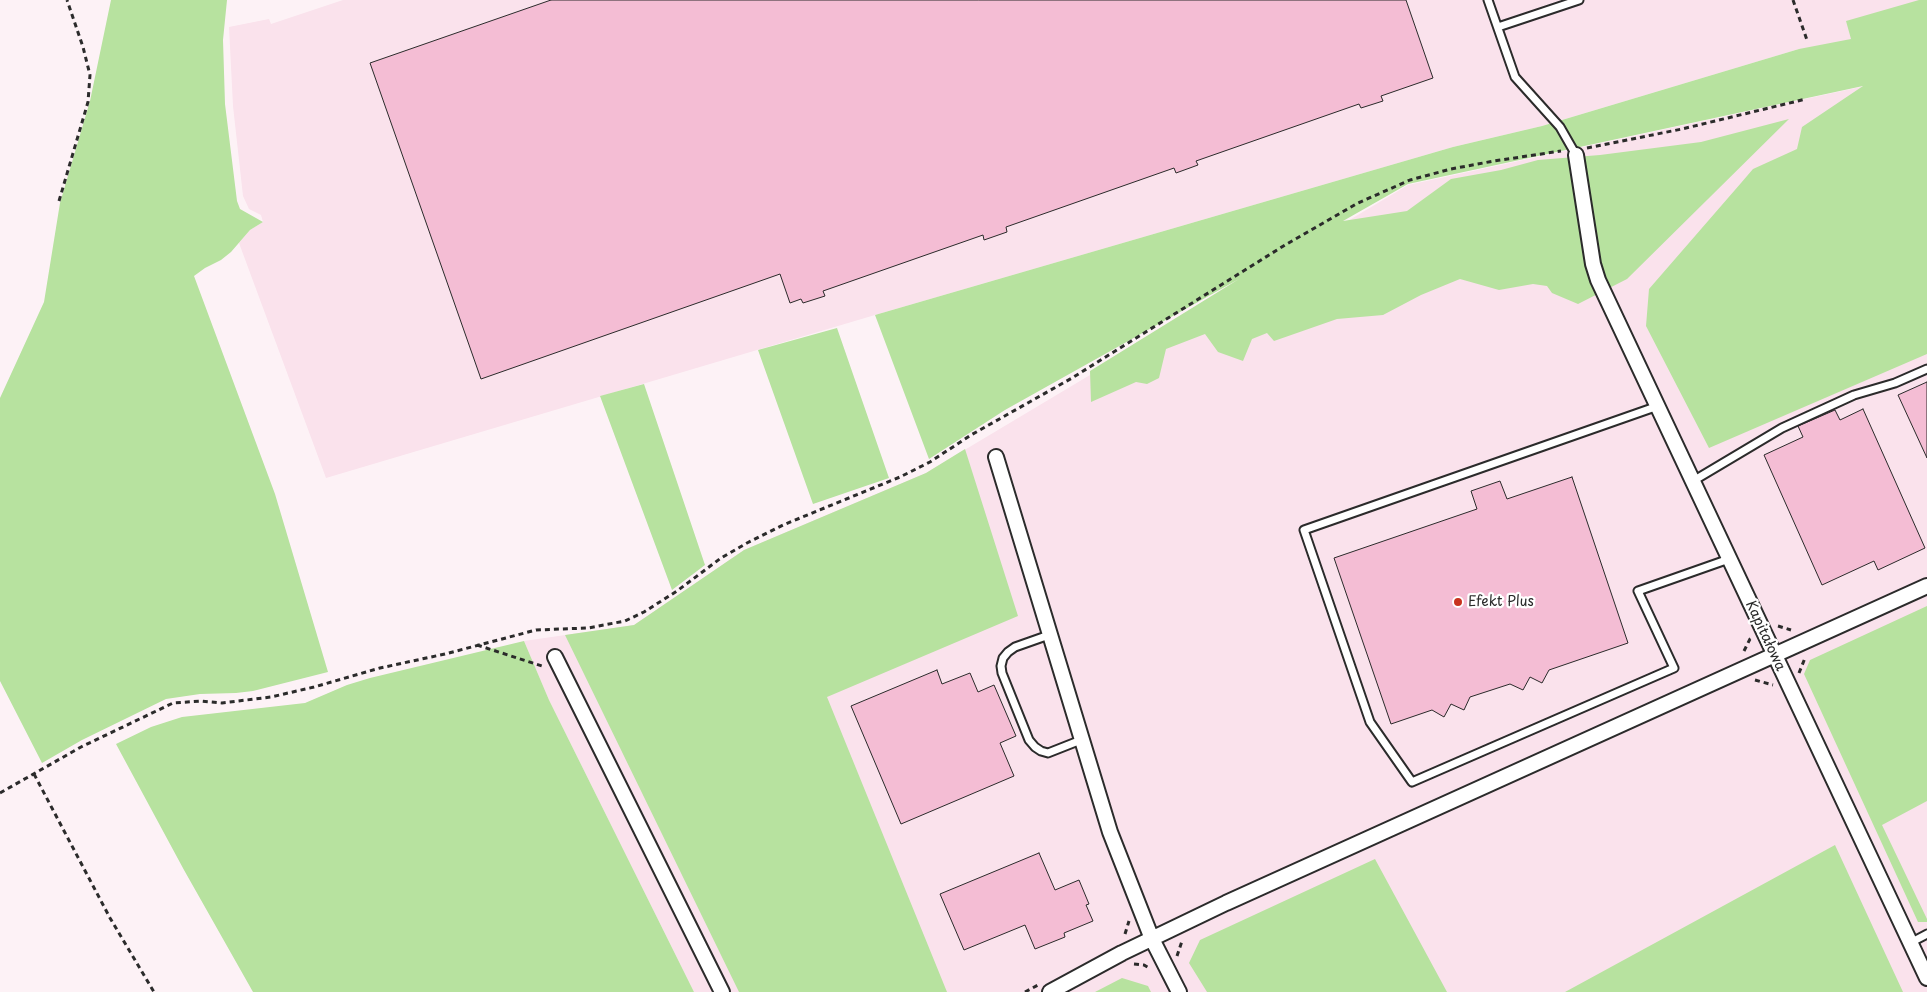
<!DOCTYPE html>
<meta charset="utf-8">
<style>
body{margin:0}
canvas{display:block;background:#fdf2f6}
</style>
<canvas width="1927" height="992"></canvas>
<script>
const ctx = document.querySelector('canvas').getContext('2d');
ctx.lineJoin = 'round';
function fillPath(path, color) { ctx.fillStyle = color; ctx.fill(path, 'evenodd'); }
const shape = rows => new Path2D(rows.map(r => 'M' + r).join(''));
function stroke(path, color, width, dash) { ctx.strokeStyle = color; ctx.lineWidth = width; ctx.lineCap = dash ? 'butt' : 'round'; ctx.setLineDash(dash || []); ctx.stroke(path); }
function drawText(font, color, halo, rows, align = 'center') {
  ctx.font = font + ' "Playpen Sans",sans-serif'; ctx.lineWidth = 4.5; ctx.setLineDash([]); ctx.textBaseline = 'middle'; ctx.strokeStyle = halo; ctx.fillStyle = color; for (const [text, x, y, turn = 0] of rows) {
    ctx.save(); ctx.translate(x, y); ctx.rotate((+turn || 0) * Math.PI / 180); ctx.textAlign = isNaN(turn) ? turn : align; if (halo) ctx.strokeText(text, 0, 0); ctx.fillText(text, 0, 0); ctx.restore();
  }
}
const built = shape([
 [343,0,1927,0,1927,992,694,992,549,700,524,641,634,625,744,550,926,473,1408,185,1865,86,1799,49,1542,126,1453,147,875,315,326,478,239,243,250,230,263,222,261,215,249,209,243,196,233,106,229,27,269,19,271,24]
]);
const green = shape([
 [111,0,227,0,223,40,225,104,237,201,240,209,263,222,250,230,231,252,221,260,205,268,194,276,275,494,328,672,253,691,236,693,200,694,166,699,82,740,42,763,0,681,0,398,44,302,60,203,90,101],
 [1919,0,1927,0,1927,354,1709,448,1646,326,1649,289,1741,183,1753,169,1797,149,1802,127,1863,86,1408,184,1343,221,1407,211,1451,179,1501,170,1538,160,1600,155,1701,142,1789,119,1627,279,1578,304,1552,293,1547,286,1533,284,1499,290,1460,279,1421,295,1383,315,1337,319,1274,341,1267,333,1252,339,1243,361,1218,352,1205,334,1166,349,1159,378,1147,384,1136,382,1091,402,1090,371,1239,279,1005,410,929,459,875,315,1453,147,1542,126,1799,49,1851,39,1846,21],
 [837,328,889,478,813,504,758,350],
 [644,384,705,565,672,590,600,396],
 [965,449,1018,616,827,697,947,992,739,992,565,635,634,625,744,550,926,473],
 [1927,606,1927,801,1882,825,1927,919,1927,922,1918,922,1804,674,1810,660],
 [524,641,549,700,694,992,253,992,184,870,116,744,151,727,182,717,305,703,347,685,370,678],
 [1835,845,1903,992,1565,992],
 [1375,859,1447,992,1207,992,1189,963,1200,940],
 [1122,978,1148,986,1151,992,1095,992]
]);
const building = shape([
 [551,0,1406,0,1433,78,1381,96,1383,101,1361,108,1359,104,1196,161,1198,165,1176,173,1174,168,1006,227,1007,232,984,240,983,235,823,291,825,296,803,303,801,299,790,303,780,274,481,379,370,63,551,0],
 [1927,382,1927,458,1898,395,1927,382],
 [1863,409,1925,548,1878,570,1874,561,1822,585,1764,455,1803,437,1798,426,1835,410,1840,420,1863,409],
 [1572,477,1628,643,1549,670,1542,683,1530,677,1523,690,1510,684,1470,697,1464,710,1451,704,1444,717,1432,710,1391,724,1334,558,1477,509,1471,491,1500,481,1507,499,1572,477],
 [937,670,942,684,970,673,978,692,994,685,1016,736,1000,743,1014,776,901,824,851,706,937,670],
 [1039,853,1055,890,1079,880,1089,904,1086,905,1093,921,1064,933,1065,937,1035,949,1025,925,964,950,940,894,1039,853]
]);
const path = shape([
 [1793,0,1807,40],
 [1587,148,1682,129,1806,99],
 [59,201,88,102,90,75,83,47,67,0],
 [1778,626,1791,630],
 [477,645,542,666],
 [1744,651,1750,639,1752,638],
 [1799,673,1805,658],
 [1755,680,1773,685],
 [34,774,110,918,154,992],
 [0,793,81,747,173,703,201,701,222,703,271,697,314,687,380,668,445,654,536,630,588,628,625,621,644,612,677,591,721,558,747,543,783,525,900,477,930,462,971,435,1072,378,1285,245,1358,203,1410,180,1451,169,1494,161,1561,151],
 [1125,934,1129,921],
 [1177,956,1182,941],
 [1134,964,1144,965,1149,968],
 [1025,992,1038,985]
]);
const service = shape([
 [1488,0,1515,77,1560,127,1576,155],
 [1498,27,1579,0],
 [1658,406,1304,530,1370,722,1412,782,1674,668,1638,591,1729,559],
 [1693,481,1782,428,1854,395,1895,383,1927,369],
 [1049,635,1015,647,1008,652,1003,658,1001,666,1002,673,1029,740,1035,747,1041,751,1048,753,1081,740],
 [1910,943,1927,934]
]);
const minor = shape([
 [1576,155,1593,264,1598,280,1927,978],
 [996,457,1110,832,1152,939,1179,992],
 [555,657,722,992],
 [1050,992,1122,953,1226,903,1927,586]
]);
const markers = [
 [1458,602,5,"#c8321e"]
];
const poiNames = [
 ["Efekt Plus",1468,602]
];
const streetNames = [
 ["Kapitałowa",1765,636,65]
];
fillPath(built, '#fae2ec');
fillPath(green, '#b7e29f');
fillPath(building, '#f4bdd4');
stroke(building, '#2b2b2b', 1);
stroke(service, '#2b2b2b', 11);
stroke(minor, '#2b2b2b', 18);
stroke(path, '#2b2b2b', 3, [5, 4]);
stroke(service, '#fff', 7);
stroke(minor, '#fff', 14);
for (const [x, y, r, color] of markers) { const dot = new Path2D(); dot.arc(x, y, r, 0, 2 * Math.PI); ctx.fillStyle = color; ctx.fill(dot); stroke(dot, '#fff', 2); }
drawText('14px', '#2b2b2b', '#fff', poiNames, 'left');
drawText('14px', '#2b2b2b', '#fff', streetNames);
</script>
